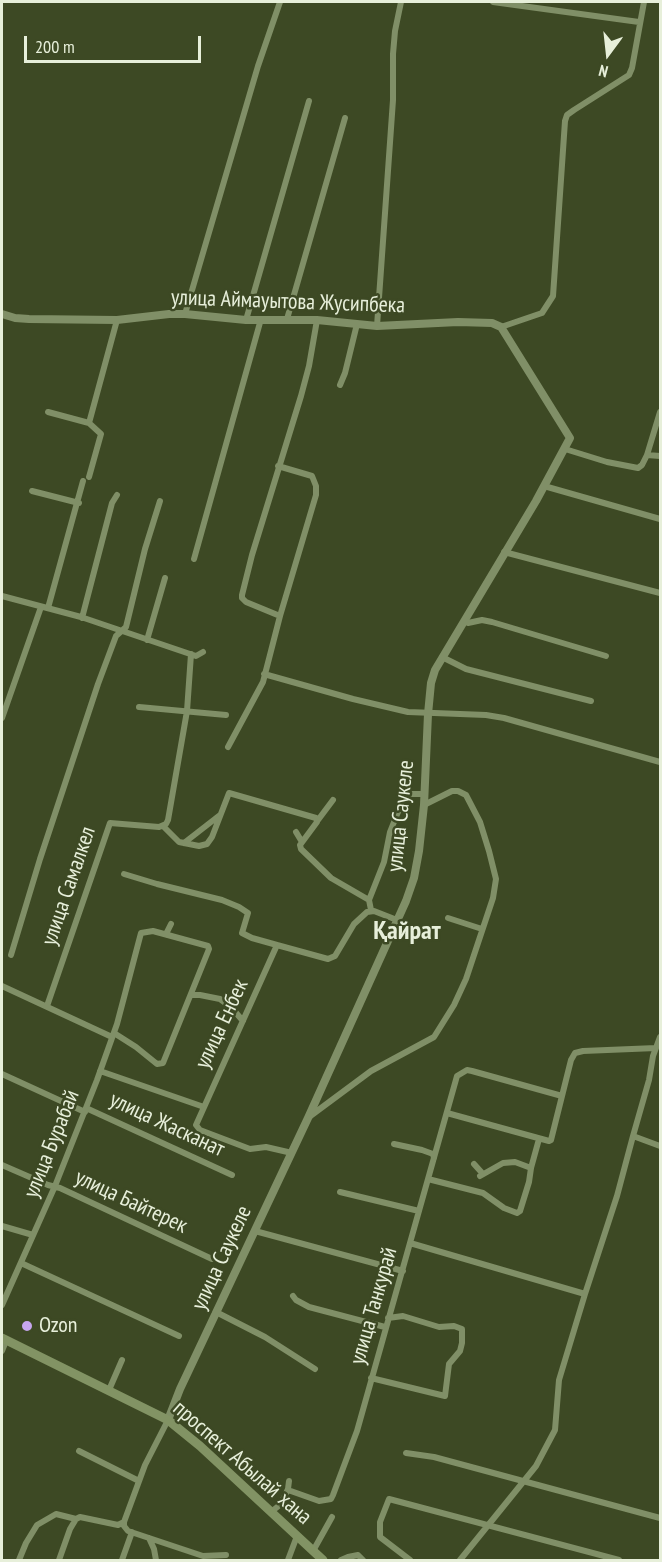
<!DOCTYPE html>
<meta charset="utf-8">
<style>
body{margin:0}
#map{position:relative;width:662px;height:1562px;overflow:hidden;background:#3d4924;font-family:"PT Sans Narrow",sans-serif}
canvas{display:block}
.frame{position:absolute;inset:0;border:3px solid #e7efda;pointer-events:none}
.north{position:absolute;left:578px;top:24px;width:60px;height:60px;-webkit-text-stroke:4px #3d4924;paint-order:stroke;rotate:195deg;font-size:16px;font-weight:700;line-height:24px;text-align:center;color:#e7efda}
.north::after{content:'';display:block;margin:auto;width:21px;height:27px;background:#e7efda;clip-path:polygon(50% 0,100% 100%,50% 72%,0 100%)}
.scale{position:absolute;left:24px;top:36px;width:177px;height:27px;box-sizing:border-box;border:3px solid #e7efda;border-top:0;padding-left:8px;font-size:18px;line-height:21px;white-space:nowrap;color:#e7efda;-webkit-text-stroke:4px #3d4924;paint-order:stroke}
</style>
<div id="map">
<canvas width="662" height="1562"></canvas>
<div class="frame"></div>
<div class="north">N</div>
<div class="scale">200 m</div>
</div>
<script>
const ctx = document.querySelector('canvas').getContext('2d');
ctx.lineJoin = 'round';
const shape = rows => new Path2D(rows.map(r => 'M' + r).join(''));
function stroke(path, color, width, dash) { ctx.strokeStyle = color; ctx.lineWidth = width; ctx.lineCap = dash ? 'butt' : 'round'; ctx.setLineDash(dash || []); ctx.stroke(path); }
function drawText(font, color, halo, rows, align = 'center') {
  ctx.font = font + ' "PT Sans Narrow",sans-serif'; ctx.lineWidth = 5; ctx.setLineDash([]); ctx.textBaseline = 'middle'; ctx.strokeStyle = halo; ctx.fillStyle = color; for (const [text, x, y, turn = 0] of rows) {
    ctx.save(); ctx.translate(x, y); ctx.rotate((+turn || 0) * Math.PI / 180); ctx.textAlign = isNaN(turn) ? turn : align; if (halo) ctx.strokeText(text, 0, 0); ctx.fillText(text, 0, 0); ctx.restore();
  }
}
const minor = shape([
 [493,2,639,22],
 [185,314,258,66,280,2],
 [287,319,345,118],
 [246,320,309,101],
 [377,326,393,100,393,54,395,31,401,2],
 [501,327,542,313,553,296,565,121,567,115,574,110,629,75,632,68,644,2],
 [340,385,345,373,357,324],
 [48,412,89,423],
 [565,449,607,462,638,468,642,465,647,455,660,412],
 [647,455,660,456],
 [89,477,101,434,89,423,117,320],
 [544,486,660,519],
 [32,491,79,503],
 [504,552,660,593],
 [194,559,261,319],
 [2,596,81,617,196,656,203,652],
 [48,608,83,481],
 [280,616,246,602,242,598,242,595,252,555,301,396,309,366,317,320],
 [82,618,112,503,117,495],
 [465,620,468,623,482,620,492,622,606,656],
 [147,640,165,578],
 [442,657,466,669,591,701],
 [264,674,353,699,408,712,486,715,504,718,660,762],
 [139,707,226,715],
 [2,718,41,607],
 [228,747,263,682,280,616,316,495,316,486,312,476,278,466],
 [318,820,333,800],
 [163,826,179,842,199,846,207,844,212,837,229,793,316,818,317,822,300,845,301,849,331,878,369,900],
 [296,832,302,842],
 [184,843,220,815],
 [124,874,157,884,222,900,239,907,248,913,242,933,252,938,277,945],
 [371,910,369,900,384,862,390,832,398,812,410,794,424,794],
 [448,918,482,929],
 [166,934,171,924],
 [11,955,40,859,98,684,116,636,126,627,145,549,160,501],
 [2,986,112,1037],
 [191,995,200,995,220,999,231,1007,243,1021],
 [47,1006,110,823,159,827,166,824,168,820,187,711,191,654],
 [660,1037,653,1056,649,1080,633,1136,660,1146],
 [100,1071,204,1107],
 [2,1074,85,1112],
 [86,1108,232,1175],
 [447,1113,549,1141,551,1140,571,1060,575,1053,583,1051,656,1048],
 [309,1117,371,1071,434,1037,454,1005,466,979,493,898,496,879,489,851,480,822,466,795,458,791,452,791,424,805],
 [394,1144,422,1150,433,1154,434,1158],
 [292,1153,266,1147,250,1149,200,1130,196,1125,277,945,328,959,335,956,354,924,367,912,374,911,397,920],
 [474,1164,483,1174],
 [2,1165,48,1185,60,1188,212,1259],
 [480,1176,503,1163,515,1162,531,1168],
 [428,1179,483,1193,504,1208,517,1213,520,1211,529,1182,531,1168,539,1139],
 [340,1192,419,1211],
 [2,1226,33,1235],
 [255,1231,403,1271],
 [410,1243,585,1294],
 [21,1263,179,1336],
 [293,1296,296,1300,309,1307,385,1327],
 [2,1305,55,1186,97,1080,117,1024,141,933,153,931,208,946,209,949,163,1063,157,1064,136,1047,114,1033],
 [216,1312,265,1337,315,1369],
 [2,1351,6,1341],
 [371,1378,445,1396,449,1364,460,1351,462,1343,462,1329,454,1326,439,1327,403,1316,388,1318],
 [109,1390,122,1360],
 [168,1420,145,1465,124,1522,124,1526,128,1531,203,1556,226,1555],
 [79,1451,139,1481],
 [406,1453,434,1457,660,1518],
 [288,1490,319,1501,331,1499,333,1495,357,1431,457,1076,467,1070,472,1071,562,1096],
 [271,1512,281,1504,288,1489,289,1481],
 [149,1538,154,1549,156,1560],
 [313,1551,332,1517],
 [19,1560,26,1543,37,1525,56,1514,76,1519],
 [59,1560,70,1529,76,1519,80,1517,118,1525,124,1522],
 [122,1560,132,1532],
 [288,1560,297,1536],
 [341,1560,348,1557,358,1555,363,1560],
 [410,1560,380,1537,380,1522,389,1499,619,1560],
 [460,1560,536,1466,555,1430,559,1380,585,1294,617,1196,633,1136]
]);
const tertiary = shape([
 [2,314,15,318,29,319,117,320,169,314,185,314,246,320,317,320,377,326,458,322,492,323,501,327,570,438,536,501,435,670,431,683,428,714,424,805,419,851,414,878,406,901,308,1118,180,1389,168,1420]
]);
const secondary = shape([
 [2,1338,168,1420,200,1446,323,1560]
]);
const markers = [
 [27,1326,6,"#c7a6ef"]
];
const streetNames = [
 ["улица Аймауытова Жусипбека",288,302,2],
 ["улица Саукеле",401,816,-84],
 ["улица Самалкел",69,886,-71],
 ["улица Енбек",222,1024,-65],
 ["улица Жасканат",167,1125,25],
 ["улица Бурабай",52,1144,-68],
 ["улица Байтерек",131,1202,25],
 ["улица Саукеле",222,1258,-65],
 ["улица Танкурай",374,1306,-74],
 ["проспект Абылай хана",242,1463,41]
];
const poiNames = [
 ["Ozon",39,1326]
];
const quarterNames = [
 ["Қайрат",407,932]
];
stroke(minor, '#808f67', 6);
stroke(tertiary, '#808f67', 8);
stroke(secondary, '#829364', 9);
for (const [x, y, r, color] of markers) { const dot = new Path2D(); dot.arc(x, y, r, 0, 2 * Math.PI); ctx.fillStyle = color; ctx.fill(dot); stroke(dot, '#3d4924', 2); }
drawText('22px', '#e7efda', '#3d4924', streetNames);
drawText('22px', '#e7efda', '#3d4924', poiNames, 'left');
drawText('bold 26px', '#e7efda', '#3d4924', quarterNames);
</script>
